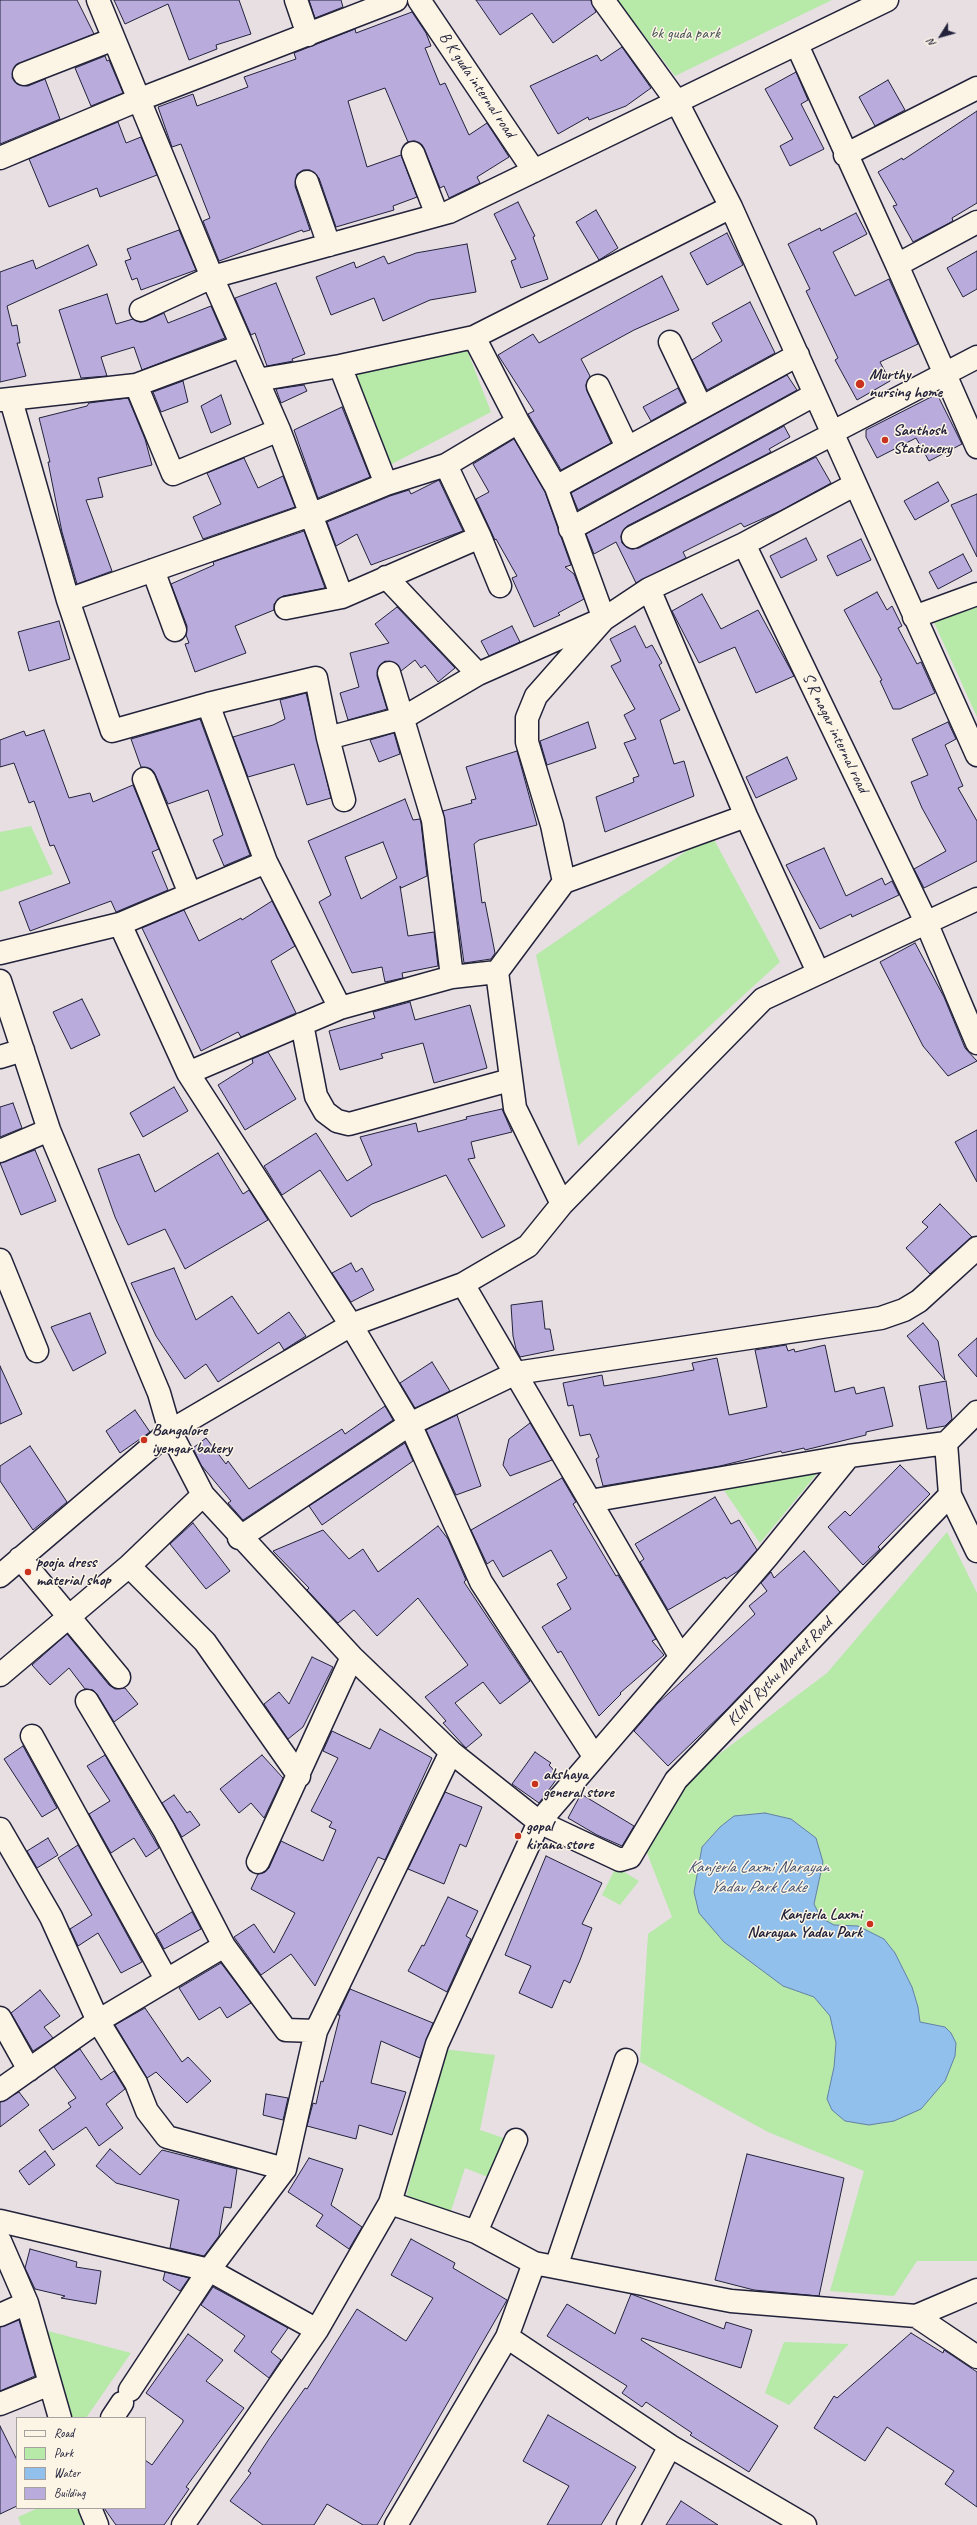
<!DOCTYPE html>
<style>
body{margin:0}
#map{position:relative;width:977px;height:2525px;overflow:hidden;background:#e8dfe3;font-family:Caveat,sans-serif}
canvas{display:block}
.legend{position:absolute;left:16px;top:2417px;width:130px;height:92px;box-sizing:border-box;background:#fcf5e5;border:1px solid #a5a1a1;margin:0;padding:5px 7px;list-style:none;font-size:12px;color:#22223b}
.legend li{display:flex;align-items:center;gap:8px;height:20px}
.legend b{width:20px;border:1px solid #a5a1a1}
.north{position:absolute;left:921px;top:16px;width:40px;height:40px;-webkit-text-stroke:3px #fcf5e5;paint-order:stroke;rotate:233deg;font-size:11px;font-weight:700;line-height:16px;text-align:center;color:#22223b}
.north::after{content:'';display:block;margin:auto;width:14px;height:18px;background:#22223b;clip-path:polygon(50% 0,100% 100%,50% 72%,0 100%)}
</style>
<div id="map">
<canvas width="977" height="2525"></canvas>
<ul class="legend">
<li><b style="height:5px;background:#fcf5e5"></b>Road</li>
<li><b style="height:11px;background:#b7e9a9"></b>Park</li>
<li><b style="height:11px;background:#90c0eb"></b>Water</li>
<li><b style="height:11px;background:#b9acdd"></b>Building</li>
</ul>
<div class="north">N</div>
</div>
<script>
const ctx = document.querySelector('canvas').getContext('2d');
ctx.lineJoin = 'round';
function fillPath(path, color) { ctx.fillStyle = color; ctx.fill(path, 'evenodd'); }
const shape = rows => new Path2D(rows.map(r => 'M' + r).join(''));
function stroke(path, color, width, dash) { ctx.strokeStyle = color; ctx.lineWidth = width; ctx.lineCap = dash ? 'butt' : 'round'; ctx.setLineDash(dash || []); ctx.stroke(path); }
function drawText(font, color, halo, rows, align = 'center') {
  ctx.font = font + ' Caveat,sans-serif'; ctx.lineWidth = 3; ctx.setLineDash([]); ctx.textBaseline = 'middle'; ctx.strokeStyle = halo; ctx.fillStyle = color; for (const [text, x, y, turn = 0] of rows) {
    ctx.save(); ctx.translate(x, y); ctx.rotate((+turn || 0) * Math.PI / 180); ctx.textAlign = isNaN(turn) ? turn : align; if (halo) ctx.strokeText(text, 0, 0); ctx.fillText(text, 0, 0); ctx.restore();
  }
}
const green = shape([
 [617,0,832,0,675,76],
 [467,350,491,412,390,465,348,372],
 [977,591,977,717,928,609],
 [31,826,53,874,0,892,0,832],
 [711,834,780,962,578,1146,536,955],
 [820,1470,760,1543,721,1486],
 [947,1532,977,1593,977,2261,917,2261,894,2296,830,2291,864,2171,768,2132,640,2062,648,1934,672,1917,645,1848,682,1782,827,1673],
 [616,1867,639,1881,620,1905,602,1895],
 [443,2049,495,2055,480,2130,504,2138,490,2178,465,2168,450,2214,405,2201],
 [48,2331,131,2353,86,2418,68,2418],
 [784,2342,849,2344,789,2405,765,2393],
 [38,2508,78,2508,83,2525,21,2525,18,2517]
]);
const water = shape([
 [765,1813,791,1819,816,1838,823,1862,814,1904,821,1918,834,1925,858,1926,884,1939,895,1953,912,1987,918,2007,920,2022,945,2027,951,2033,956,2043,955,2056,945,2081,921,2109,894,2121,869,2125,845,2121,832,2110,827,2099,834,2067,836,2043,830,2016,814,1997,783,1986,724,1942,699,1913,694,1892,702,1847,720,1827,734,1816,765,1813]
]);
const building = shape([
 [0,0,77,0,94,34,15,66,12,78,17,84,28,86,45,79,60,119,0,144,0,0],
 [114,0,239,0,251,34,216,45,217,49,189,60,168,4,125,24,114,0],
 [309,0,341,0,343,7,315,18,309,0],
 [476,0,591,0,596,12,553,43,532,13,500,35,476,0],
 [412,12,426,33,431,46,425,48,440,85,445,83,469,135,487,123,509,157,477,177,480,183,449,198,444,186,440,188,424,148,415,141,408,142,385,88,348,101,367,167,401,155,417,197,393,206,394,210,336,227,319,178,310,170,303,170,297,174,295,186,310,230,303,232,302,230,219,261,203,221,210,218,181,144,172,147,158,107,193,94,197,106,248,87,244,77,296,59,294,53,355,29,356,33,412,12],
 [622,47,651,88,626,106,589,120,588,117,558,134,530,86,597,55,601,61,622,47],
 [105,56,107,61,109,60,123,93,91,106,75,68,105,56],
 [796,72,808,100,801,104,824,149,790,166,780,146,793,139,765,89,796,72],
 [888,80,905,110,875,126,859,97,888,80],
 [977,111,977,203,952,218,953,221,913,242,893,206,897,205,878,172,902,158,903,160,977,111],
 [118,122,126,143,141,137,157,175,100,197,97,188,49,207,29,159,118,122],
 [518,202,535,236,533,237,548,279,521,288,511,261,516,259,494,214,518,202],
 [596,210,618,248,599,260,576,222,596,210],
 [856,213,867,234,833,252,855,296,889,279,918,344,880,362,890,381,857,400,835,360,838,358,806,291,810,289,788,244,820,228,821,231,856,213],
 [179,230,196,270,141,290,137,278,132,280,125,261,131,259,127,249,179,230],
 [727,233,743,265,707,285,690,253,727,233],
 [467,244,476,292,430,300,383,321,374,298,331,315,316,277,354,262,356,268,384,256,388,264,416,253,467,244],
 [88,245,97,265,7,306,12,326,17,325,20,343,17,343,26,376,0,382,0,272,33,260,36,269,88,245],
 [977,251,977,289,963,297,947,268,977,251],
 [662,276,679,310,634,330,581,359,590,376,586,385,587,391,611,443,561,470,528,414,534,411,498,355,533,334,539,343,662,276],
 [276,283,305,354,292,359,293,361,267,366,255,333,251,335,235,298,276,283],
 [107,294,116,324,133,319,140,322,146,321,164,313,168,323,211,306,225,338,142,370,134,347,101,357,107,376,81,378,59,310,107,294],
 [750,302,775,353,707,390,692,360,722,341,712,323,750,302],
 [787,375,797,390,578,510,571,493,787,375],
 [183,381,188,402,161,412,153,392,183,381],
 [304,385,307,391,281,403,276,389,304,385],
 [678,388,685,402,651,421,643,407,678,388],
 [937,394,962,444,929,461,916,438,877,458,866,437,866,430,937,394],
 [221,395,231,424,211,433,201,406,221,395],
 [128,398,145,439,152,465,98,478,103,497,86,500,112,571,77,584,62,532,48,462,50,462,39,418,87,406,89,403,128,398],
 [342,407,370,477,318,498,294,430,342,407],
 [784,426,790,437,769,449,771,452,627,526,621,536,622,543,632,549,639,548,816,457,831,483,780,511,744,527,741,523,683,552,686,558,636,583,616,542,594,554,586,534,784,426],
 [514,439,545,492,571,565,565,567,574,574,584,599,558,613,560,615,534,627,512,578,517,576,496,539,495,540,476,499,489,492,473,464,514,439],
 [244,458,258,488,283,476,295,507,203,539,193,517,221,504,207,473,244,458],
 [439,480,463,531,371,565,357,534,336,546,327,522,390,496,409,490,411,494,439,480],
 [938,482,949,501,915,520,904,501,938,482],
 [977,494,977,557,951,505,977,494],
 [304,531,325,588,283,596,274,604,274,610,235,626,246,653,195,672,185,644,189,643,186,635,187,626,171,584,214,565,213,562,304,531],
 [806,538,817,560,781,578,770,556,806,538],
 [861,539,871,560,837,576,827,556,861,539],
 [963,554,972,571,938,589,929,572,963,554],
 [877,592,887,610,892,606,902,626,898,628,917,664,921,662,935,693,900,709,893,709,880,681,882,680,844,610,877,592],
 [702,594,721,629,758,610,794,676,756,693,735,647,699,663,672,611,702,594],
 [397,607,455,668,438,682,425,665,421,668,415,660,401,671,397,664,385,661,380,665,377,676,387,709,348,720,340,693,359,687,350,653,389,643,375,624,397,607],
 [59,621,70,659,29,671,18,632,59,621],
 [512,626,520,642,489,656,481,641,512,626],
 [635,626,646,648,652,645,662,663,659,665,680,710,660,720,674,764,684,761,694,796,605,832,596,797,634,782,633,778,639,776,624,743,636,739,624,715,635,709,611,666,621,661,610,639,635,626],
 [306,693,331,798,307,805,294,764,248,777,233,737,273,725,285,719,280,700,306,693],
 [200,719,250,855,224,866,213,840,223,835,208,790,168,804,155,774,151,769,141,767,131,739,200,719],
 [588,722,596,748,547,765,540,741,588,722],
 [948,722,956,739,945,745,963,786,958,788,977,821,977,861,924,888,914,869,946,851,922,808,911,782,928,775,912,739,948,722],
 [44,730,69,798,90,793,93,802,133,785,159,849,152,852,168,890,116,912,111,901,30,931,19,902,70,883,54,845,50,846,34,801,29,803,14,763,0,767,0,740,24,731,26,736,44,730],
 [394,733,400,754,379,762,370,740,394,733],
 [517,751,537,825,479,840,474,844,482,903,485,902,495,953,491,959,464,963,443,811,472,803,471,800,476,799,466,767,517,751],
 [787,757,797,779,756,798,746,777,787,757],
 [405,799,413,820,420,819,421,823,427,876,401,888,400,886,408,936,434,932,438,966,402,973,403,978,385,982,382,967,352,973,319,902,331,895,308,841,405,799],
 [383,842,397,878,361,899,345,857,383,842],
 [824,848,846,896,882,878,885,885,892,881,899,895,852,917,851,914,820,929,786,865,824,848],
 [272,901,295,946,271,961,296,1013,241,1037,238,1032,201,1051,142,928,184,910,199,941,241,918,242,920,272,901],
 [915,943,944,997,965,1048,977,1061,948,1076,923,1046,880,962,915,943],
 [82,999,100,1035,71,1049,53,1012,82,999],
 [410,1002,415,1020,470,1005,487,1068,434,1083,423,1043,381,1054,383,1058,340,1070,329,1031,375,1018,373,1012,410,1002],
 [268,1052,296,1099,245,1130,218,1085,253,1063,252,1059,268,1052],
 [174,1087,188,1111,143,1137,130,1113,174,1087],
 [13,1103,22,1128,0,1137,0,1107,13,1103],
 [502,1109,512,1132,471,1142,475,1158,468,1159,505,1226,482,1238,446,1175,372,1204,351,1217,320,1170,282,1195,264,1166,316,1133,347,1181,372,1165,360,1137,416,1123,418,1132,467,1119,466,1117,502,1109],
 [977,1130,977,1182,955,1142,977,1130],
 [35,1150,56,1201,21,1215,0,1163,35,1150],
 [218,1153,243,1194,249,1190,268,1220,185,1269,165,1229,128,1245,115,1217,98,1169,139,1154,155,1192,218,1153],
 [940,1204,972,1237,930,1274,906,1248,928,1227,922,1222,940,1204],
 [351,1263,356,1272,362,1268,374,1290,351,1302,332,1273,351,1263],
 [174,1268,196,1320,232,1296,258,1334,289,1312,306,1336,284,1350,279,1342,218,1382,206,1364,185,1379,156,1336,131,1283,174,1268],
 [542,1301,545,1329,550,1329,554,1350,520,1357,516,1349,513,1336,511,1305,542,1301],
 [90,1313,106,1353,73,1371,51,1327,90,1313],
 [923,1323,938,1341,945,1380,907,1336,923,1323],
 [977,1338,977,1377,958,1355,977,1338],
 [786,1345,788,1351,794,1349,795,1352,825,1345,835,1392,854,1387,856,1394,884,1387,893,1426,866,1432,866,1435,805,1450,804,1448,782,1453,781,1451,720,1466,603,1486,596,1459,599,1457,590,1434,580,1436,573,1405,568,1406,563,1383,602,1375,604,1386,657,1377,694,1370,692,1363,717,1358,729,1415,767,1407,755,1350,786,1345],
 [432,1362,450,1391,415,1408,400,1383,432,1362],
 [0,1366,22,1414,0,1424,0,1366],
 [946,1381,952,1419,945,1426,927,1429,919,1386,946,1381],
 [385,1406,393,1420,243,1520,228,1503,231,1501,201,1465,193,1448,206,1438,226,1464,228,1461,249,1489,342,1429,345,1434,385,1406],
 [135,1410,150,1432,120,1453,106,1431,135,1410],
 [457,1415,481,1486,456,1495,426,1430,457,1415],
 [530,1423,552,1460,510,1476,503,1465,509,1439,530,1423],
 [405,1443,413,1461,322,1525,309,1506,405,1443],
 [30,1446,67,1502,33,1530,0,1481,0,1466,30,1446],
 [900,1465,930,1494,878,1547,880,1549,863,1565,828,1527,845,1511,850,1516,900,1465],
 [562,1478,576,1502,573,1504,616,1576,618,1575,656,1639,652,1641,664,1655,620,1693,621,1694,599,1716,561,1651,558,1653,542,1627,571,1609,557,1584,567,1578,551,1550,503,1577,493,1560,487,1564,471,1530,562,1478],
 [715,1497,731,1524,739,1520,757,1550,738,1571,726,1579,725,1577,668,1610,640,1562,644,1559,635,1544,715,1497],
 [193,1523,230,1571,206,1589,170,1544,193,1523],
 [438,1526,448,1539,466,1580,464,1582,530,1681,500,1704,483,1682,455,1703,482,1735,466,1748,443,1723,446,1721,425,1697,468,1665,418,1598,377,1636,354,1610,338,1623,307,1590,309,1588,273,1551,323,1530,349,1559,363,1549,378,1572,438,1526],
 [804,1551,840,1592,725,1711,668,1766,634,1731,657,1704,755,1614,749,1606,767,1591,761,1583,771,1572,774,1578,804,1551],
 [67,1634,109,1685,115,1689,125,1688,138,1704,114,1722,97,1694,93,1690,85,1689,69,1668,50,1685,32,1665,67,1634],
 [312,1657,333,1667,303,1727,288,1739,264,1704,279,1692,289,1704,312,1657],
 [380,1729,432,1758,385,1860,378,1857,315,1986,291,1954,261,1975,234,1937,254,1924,274,1953,295,1913,251,1889,258,1874,265,1872,269,1868,281,1841,323,1861,336,1830,329,1827,332,1822,311,1811,338,1758,323,1751,332,1731,370,1749,380,1729],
 [23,1746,57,1808,42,1817,4,1759,23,1746],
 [535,1752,551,1763,549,1765,559,1776,539,1803,512,1784,535,1752],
 [105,1755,159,1848,146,1857,134,1838,111,1853,89,1814,110,1801,87,1766,105,1755],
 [262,1755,283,1778,264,1818,251,1803,239,1813,220,1789,262,1755],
 [445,1792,482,1807,466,1847,460,1844,444,1884,408,1869,445,1792],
 [581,1794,634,1826,622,1846,597,1835,568,1818,581,1794],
 [174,1795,187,1813,190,1811,200,1825,182,1837,162,1803,174,1795],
 [48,1838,58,1855,37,1868,27,1851,48,1838],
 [78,1845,142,1962,121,1973,98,1933,78,1946,70,1929,92,1915,58,1858,78,1845],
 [546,1856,602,1883,582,1924,592,1928,580,1960,570,1983,564,1980,552,2008,519,1993,531,1966,505,1955,546,1856],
 [448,1897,478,1911,466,1936,471,1939,447,1992,408,1971,422,1945,424,1946,448,1897],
 [192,1912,201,1929,164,1949,156,1934,192,1912],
 [221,1963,251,2003,227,2018,220,2007,199,2020,179,1988,221,1963],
 [350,1989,433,2023,420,2058,381,2041,371,2083,406,2092,392,2135,359,2125,356,2139,307,2126,313,2103,316,2104,321,2081,323,2082,340,2015,338,2015,350,1989],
 [40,1990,60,2016,44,2027,53,2038,33,2051,11,2013,40,1990],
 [145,2008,182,2062,188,2057,211,2081,187,2103,156,2072,147,2078,115,2025,145,2008],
 [80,2049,101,2080,114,2071,125,2089,106,2104,123,2128,99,2146,86,2127,53,2150,39,2130,71,2107,68,2103,76,2098,54,2067,80,2049],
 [19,2092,29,2105,0,2127,0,2102,19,2092],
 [266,2094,288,2098,283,2120,263,2115,266,2094],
 [110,2149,140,2175,162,2150,237,2169,231,2208,224,2207,219,2236,204,2256,170,2248,179,2200,116,2183,96,2166,110,2149],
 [45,2151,55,2165,29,2185,19,2171,45,2151],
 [747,2154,844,2178,819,2296,754,2290,715,2280,747,2154],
 [309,2158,343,2169,331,2205,362,2227,349,2249,316,2226,323,2215,288,2192,309,2158],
 [411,2239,455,2263,453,2268,507,2300,377,2525,363,2525,327,2504,314,2525,263,2525,230,2501,251,2473,248,2471,269,2439,305,2388,307,2389,357,2309,406,2341,433,2298,391,2275,411,2239],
 [30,2249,77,2262,76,2267,101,2271,96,2304,61,2298,65,2296,35,2289,25,2268,30,2249],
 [165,2272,189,2278,180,2291,163,2280,165,2272],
 [213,2287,288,2328,271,2352,281,2360,269,2378,234,2351,245,2336,201,2305,213,2287],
 [631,2294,724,2329,726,2322,752,2330,741,2368,642,2338,641,2340,778,2426,749,2472,690,2435,692,2433,646,2402,642,2407,622,2393,627,2386,547,2336,567,2304,615,2334,631,2294],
 [19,2320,35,2376,0,2391,0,2327,19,2320],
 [911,2333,943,2353,944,2350,977,2372,977,2507,945,2484,954,2471,887,2427,865,2461,814,2428,834,2396,837,2398,911,2333],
 [188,2334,223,2360,206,2381,244,2408,186,2487,189,2489,164,2525,116,2525,104,2508,145,2508,145,2460,152,2465,183,2422,183,2420,146,2393,188,2334],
 [548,2415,636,2467,601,2525,547,2525,569,2486,523,2461,548,2415],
 [0,2426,17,2460,17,2506,0,2514,0,2426],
 [681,2501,718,2525,666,2525,681,2501]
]);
const minor = shape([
 [98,0,212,277,279,430,342,597],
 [296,0,308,35],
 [419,0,534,171],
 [603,0,677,102,731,207,977,755],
 [797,45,897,265,977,222],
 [24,74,114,39],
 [413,153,437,215],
 [845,155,977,88],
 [0,158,138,100,396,0],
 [307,182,329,245],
 [897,265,977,447],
 [141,310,212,277,449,212,887,0],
 [670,342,701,407],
 [340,366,386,484],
 [257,380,340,366,474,337],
 [136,385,173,474,279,430],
 [598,386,627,447],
 [0,400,136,385,241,346],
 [11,400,68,600,313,514,386,484,446,465,480,537,342,597,286,608],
 [833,432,977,357],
 [446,465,518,422],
 [556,487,798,355],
 [570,529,814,395],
 [480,537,500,586],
 [633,537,833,434],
 [744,544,926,922,977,1043],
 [153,570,175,630],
 [386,577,478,674,598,621],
 [649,589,604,619,556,487,518,422,474,337,731,207],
 [68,600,112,731,208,704,316,678,328,738,344,800],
 [914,617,977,594],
 [389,673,433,820,452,977],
 [208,704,266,862],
 [328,738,403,718,478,674],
 [144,779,190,894],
 [564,882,746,816],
 [120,924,188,1073],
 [0,953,120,924,266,862,340,1008],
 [497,972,515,1108,562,1204],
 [818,972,746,816,649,589,744,544,854,485],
 [0,981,49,1130,159,1393,170,1431,203,1495,352,1657,451,1752,539,1822,620,1860,630,1857,676,1780,950,1495],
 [302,1024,316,1096,325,1112,337,1121,349,1124,510,1080],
 [0,1057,23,1050],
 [0,1151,49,1130],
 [0,1260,37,1351],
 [463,1284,590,1501,849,1456,946,1443,977,1412],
 [946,1443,950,1495,977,1551],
 [590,1501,680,1656],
 [239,1538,410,1424,516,1373,881,1318,904,1310,919,1301,977,1248],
 [20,1558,119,1677],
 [129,1566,205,1642,299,1776],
 [0,1576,170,1431,351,1325,463,1284,528,1246,562,1204,763,999,977,899],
 [0,1675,129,1566,203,1495],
 [87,1701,164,1830,224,1946,286,2030,316,2031],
 [32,1736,166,1979],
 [594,1756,481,1582,410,1424,351,1325,188,1073,340,1008,452,977,497,972,564,882,552,825,527,742,527,718,536,696,604,619],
 [0,1829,51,1917,98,2021,136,2083,147,2111,167,2137,285,2169],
 [258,1862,352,1657],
 [0,2018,29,2070],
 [0,2090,98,2021,224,1946],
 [390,2203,476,2232,534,2263,731,2301,916,2316,977,2357],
 [0,2221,209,2270,317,2330],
 [476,2232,516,2140],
 [0,2241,27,2303,60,2418],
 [556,2267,626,2060],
 [0,2315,27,2303],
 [916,2316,977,2290],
 [507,2337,670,2446,805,2525],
 [130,2390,209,2270,285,2169,316,2031,451,1752],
 [0,2404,50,2384],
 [112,2418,122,2403],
 [90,2508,97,2525],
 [183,2525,317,2330,390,2203,437,2044,539,1822,767,1557,849,1456],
 [396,2525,507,2337,534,2263],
 [628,2525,670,2446]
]);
const markers = [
 [860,384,5,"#c8321e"],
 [885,440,4,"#c8321e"],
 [144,1440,4,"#c8321e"],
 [28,1572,4,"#c8321e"],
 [535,1784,4,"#c8321e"],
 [518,1836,4,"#c8321e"],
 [870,1924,4,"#c8321e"]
];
const parkNames = [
 ["bk guda park",685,34]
];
const streetNames = [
 ["B K guda internal road",477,85,56],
 ["S R nagar internal road",835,733,64],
 ["KLNY Rythu Market Road",780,1672,-46]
];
const poiNames = [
 ["Murthy",869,375],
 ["nursing home",869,393],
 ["Santhosh",893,431],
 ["Stationery",893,449],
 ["Bangalore",152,1431],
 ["iyengar bakery",152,1449],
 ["pooja dress",36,1563],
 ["material shop",36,1581],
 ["akshaya",543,1775],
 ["general store",543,1793],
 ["gopal",526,1827],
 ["kirana store",526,1845],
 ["Kanjerla Laxmi",862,1915,"right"],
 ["Narayan Yadav Park",862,1933,"right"]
];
const waterNames = [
 ["Kanjerla Laxmi Narayan",758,1868],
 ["Yadav Park Lake",758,1888]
];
fillPath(green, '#b7e9a9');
fillPath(water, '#90c0eb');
stroke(water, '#6481a5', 1);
fillPath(building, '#b9acdd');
stroke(building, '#22223b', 1);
stroke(minor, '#22223b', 25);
stroke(minor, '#fcf5e5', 22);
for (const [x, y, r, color] of markers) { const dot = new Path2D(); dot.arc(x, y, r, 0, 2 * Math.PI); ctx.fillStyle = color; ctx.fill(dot); stroke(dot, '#fcf5e5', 1.5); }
drawText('16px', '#475456', '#fcf5e5', parkNames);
drawText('16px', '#22223b', '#fcf5e5', streetNames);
drawText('bold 16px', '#22223b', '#fcf5e5', poiNames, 'left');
drawText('italic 17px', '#435170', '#fcf5e5', waterNames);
</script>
